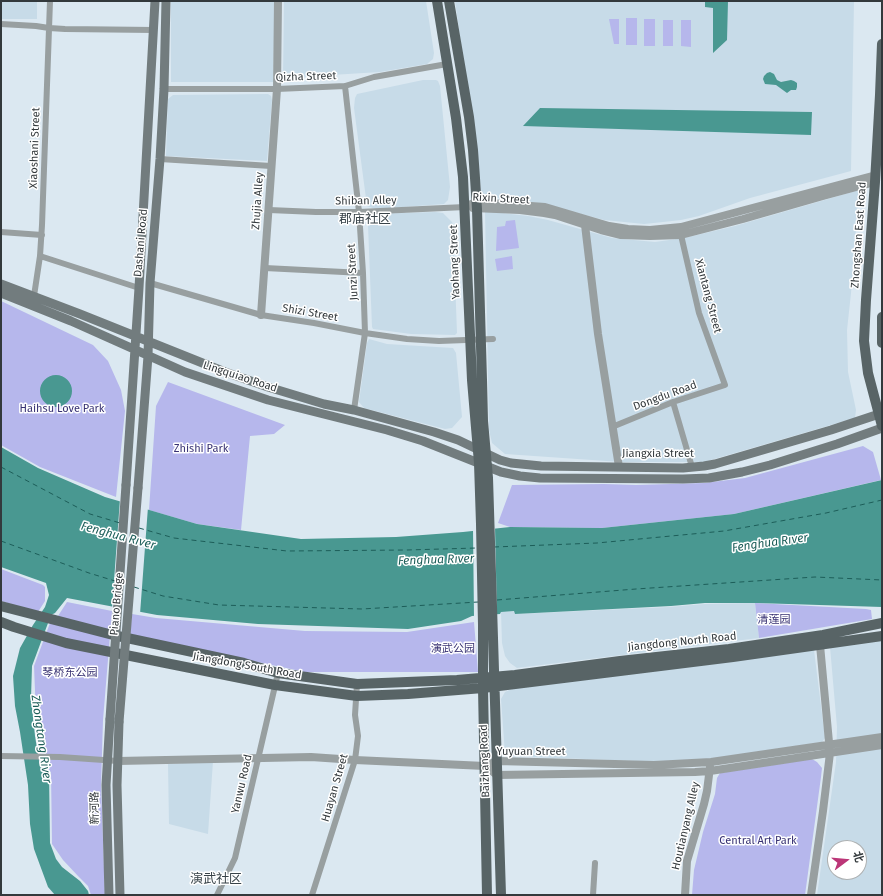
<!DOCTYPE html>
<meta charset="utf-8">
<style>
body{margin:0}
#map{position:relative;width:883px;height:896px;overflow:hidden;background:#dbe8f1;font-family:"Fira Sans","Noto Sans SC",sans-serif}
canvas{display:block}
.frame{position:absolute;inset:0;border:2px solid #33393c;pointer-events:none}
.north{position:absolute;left:827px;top:840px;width:40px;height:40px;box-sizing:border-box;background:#fff;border:1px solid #adb0b1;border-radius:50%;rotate:74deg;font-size:11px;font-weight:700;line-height:16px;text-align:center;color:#33393c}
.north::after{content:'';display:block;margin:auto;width:14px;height:18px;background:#bc3678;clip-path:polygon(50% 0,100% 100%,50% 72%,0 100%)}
</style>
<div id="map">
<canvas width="883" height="896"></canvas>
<div class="frame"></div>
<div class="north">北</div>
</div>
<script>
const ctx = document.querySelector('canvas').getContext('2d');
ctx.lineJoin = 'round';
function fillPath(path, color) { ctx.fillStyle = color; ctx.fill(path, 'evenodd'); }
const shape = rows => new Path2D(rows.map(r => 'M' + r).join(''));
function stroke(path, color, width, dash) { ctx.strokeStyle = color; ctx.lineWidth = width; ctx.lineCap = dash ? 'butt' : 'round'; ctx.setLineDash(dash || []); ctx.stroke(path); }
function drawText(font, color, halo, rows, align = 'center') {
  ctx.font = font + ' "Fira Sans","Noto Sans SC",sans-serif'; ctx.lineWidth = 3; ctx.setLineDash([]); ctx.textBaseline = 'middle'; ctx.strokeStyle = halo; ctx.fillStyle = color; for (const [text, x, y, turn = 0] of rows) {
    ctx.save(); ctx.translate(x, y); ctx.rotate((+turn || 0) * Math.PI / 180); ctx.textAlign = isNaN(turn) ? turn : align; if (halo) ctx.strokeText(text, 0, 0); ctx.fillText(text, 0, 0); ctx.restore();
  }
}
const built = shape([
 [1,1,37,1,37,19,1,19],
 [171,1,275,1,273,82,171,82],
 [284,1,426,1,434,53,433,59,427,64,380,72,283,78],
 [455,1,854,1,851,171,750,198,699,216,681,220,663,222,644,224,604,220,539,203,482,196],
 [423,80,436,80,438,81,440,86,450,187,448,200,444,204,375,209,367,206,354,108,355,98,357,94],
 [268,94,271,96,272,100,267,161,166,156,168,99,173,95],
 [859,190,851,293,847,330,848,372,856,410,855,418,704,462,621,462,505,454,492,443,489,430,485,211,528,216,548,220,612,238,655,242,684,238,735,226],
 [435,212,443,213,452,222,453,225,457,333,455,335,411,334,373,329,372,327,368,225,369,217,372,214],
 [369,339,387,344,453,348,456,353,462,417,452,428,445,429,364,408,359,402,367,343],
 [755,603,759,638,517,668,510,663,505,656,502,643,501,612,514,611,515,614,669,607,705,604],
 [882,638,882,895,817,895,836,762,837,727,830,647],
 [835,848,859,848,859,872,835,872],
 [814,650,825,738,822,742,709,759,663,762,507,756,505,754,501,699,505,692,514,688],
 [213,761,208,834,169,824,168,764]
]);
const green = shape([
 [626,18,637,18,637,45,626,45],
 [609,19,619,19,619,44,614,44],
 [644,19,655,19,655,46,644,46],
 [663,20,673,20,673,46,663,46],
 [681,20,691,20,691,47,681,46],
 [515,220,519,248,496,251,497,227,505,226,506,221],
 [512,256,513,269,497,271,495,259],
 [1,301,93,345,108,361,121,390,125,411,116,497,40,467,1,445],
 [168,382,285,425,274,434,250,436,241,530,197,524,149,510,156,406],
 [863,446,873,452,881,480,734,514,602,528,510,527,498,523,512,485,604,484,636,485,704,483,745,478],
 [1,569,43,585,45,587,45,601,38,612,1,601],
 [67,602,112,611,103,720,101,786,105,895,91,895,88,886,78,876,63,860,52,844,51,772,42,766,37,740,34,666,53,615,58,616],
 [755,603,866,609,871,610,872,619,759,638],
 [132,614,156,618,305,631,407,632,474,622,478,672,305,672,130,635],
 [812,759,817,762,822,768,821,777,805,895,692,895,694,870,703,832,715,794,717,778,720,773]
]);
const water = shape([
 [705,1,728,1,727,40,713,53,713,8,705,7],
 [770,72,774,74,777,80,781,82,791,80,794,81,797,83,797,87,796,90,791,90,787,93,776,85,765,84,763,79,764,76,767,73],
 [540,108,812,112,811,135,523,126],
 '40 391a16 16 0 1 1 32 0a16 16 0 1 1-32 0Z',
 [1,447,38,468,105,497,197,524,301,539,396,537,463,532,510,527,602,528,734,514,882,480,882,607,757,603,705,603,671,606,515,614,514,611,501,612,500,614,472,616,461,621,408,629,258,624,157,615,67,598,55,613,51,615,32,666,31,698,35,736,40,767,49,773,50,843,56,859,62,867,80,881,88,891,89,895,55,895,48,887,34,849,30,824,28,785,20,732,15,706,13,676,20,648,33,625,45,607,49,595,46,583,1,567]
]);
const pier = shape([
 [120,499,148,507,140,614,112,608],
 [490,527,495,527,497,616,474,617,473,529]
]);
const ferry = shape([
 [1,467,90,514,120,523],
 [139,528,174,538,287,551,407,550,477,548],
 [1,541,89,573,115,581],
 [494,547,597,543,724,531,826,513,882,500],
 [134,587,163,596,219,605,362,609,478,602],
 [497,600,636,589,815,577,882,580]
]);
const minor = shape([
 [1,24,36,26,49,28,65,29,154,30],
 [345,86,359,212,363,273,365,333,354,410],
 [164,89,277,89,345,86,374,77,447,64],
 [160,159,271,166],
 [269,210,316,212,359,212,465,207],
 [1,232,42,235],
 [40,256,139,288],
 [265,268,363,273],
 [150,283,261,315,314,323,365,333,407,339,439,341,493,339],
 [34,296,40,256,42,225,50,1],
 [673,402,692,467],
 [612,427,673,402,725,385,699,313,681,235],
 [1,756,60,757,118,761],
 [217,895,235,858,278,673],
 [312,895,355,760,358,736,355,715,357,684],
 [593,895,595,863]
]);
const tertiary = shape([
 [465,207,476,202,545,207,609,226,628,229,650,230,681,227,876,175],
 [473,208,520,210,544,213,555,215,601,230,621,235,650,236,681,235,743,219,823,196,875,182],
 [585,225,598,334,619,467],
 [261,315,277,89,278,1],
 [118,761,311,757,355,760,485,766,497,761,654,765,711,762,882,737],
 [485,766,497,775,695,772,710,771,882,745],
 [685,895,687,861,704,804,707,791,710,767],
 [811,895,823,811,830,753,820,645]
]);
const secondary = shape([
 [1,284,80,314,225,372,268,387,324,404,354,410,434,432,458,440,500,460,511,463,541,466,683,468,704,466,715,464,831,430,882,413],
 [1,293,71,321,185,372,268,400,387,430,423,441,501,472,520,476,540,478,683,479,709,478,742,472,770,465,837,444,882,428],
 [126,485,139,288,154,19,155,1],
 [138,488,148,356,150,283,160,159,164,89,166,1],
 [119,722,117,785,120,895],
 [109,895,106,785,110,719]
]);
const primary = shape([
 [437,1,456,118,463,177,472,380,479,463,481,524,483,625,483,688,487,895],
 [449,1,469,117,473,150,475,178,477,209,482,380,483,421,488,478,501,895],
 [882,44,880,95,875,182,866,300,864,341,868,373,882,426],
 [882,317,882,343],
 [1,606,113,635,244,663,278,673,357,684,457,680,515,675,620,661,729,649,823,635,882,623],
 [1,622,14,627,66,643,275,685,357,696,408,694,483,688,733,657,882,636]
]);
const secondaryBridge = shape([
 [110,719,126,485],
 [119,722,138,488]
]);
const streetNames = [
 ["Qizha Street",306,77,-2],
 ["Xiaoshani Street",35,148,-88],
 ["Rixin Street",501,199,3],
 ["Zhujia Alley",258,201,-86],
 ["Shiban Alley",366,201,-1],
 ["Zhongshan East Road",859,235,-86],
 ["Dashani Road",141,243,-85],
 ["Yaohang Street",455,262,-92],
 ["Junzi Street",353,272,-93],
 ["Xiantang Street",708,296,75],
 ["Shizi Street",310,313,10],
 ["Lingquiao Road",240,377,18],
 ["Dongdu Road",665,396,-20],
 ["Jiangxia Street",658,454],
 ["Piano Bridge",117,604,-85],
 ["Jiangdong North Road",682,642,-6],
 ["Jiangdong South Road",247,666,10],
 ["Yuyuan Street",531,752],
 ["Baizhang Road",485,761,-92],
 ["Yanwu Road",242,784,-77],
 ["Huayan Street",335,788,-74],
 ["新河路",95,808,-91],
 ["Houtianyang Alley",686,826,-77]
];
const parkNames = [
 ["Haihsu Love Park",62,409],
 ["Zhishi Park",201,449],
 ["清莲园",774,620],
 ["演武公园",453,649],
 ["琴桥东公园",70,673],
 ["Central Art Park",758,841]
];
const waterNames = [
 ["Fenghua Rıver",118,536,15],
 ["Fenghua Rıver",770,543,-8],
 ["Fenghua Rıver",436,560,-2],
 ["Zhongtang River",41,739,82]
];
const quarterNames = [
 ["郡庙社区",365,219],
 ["演武社区",216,879]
];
fillPath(built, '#c7dbe8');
fillPath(green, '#b6b7ec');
fillPath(water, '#499891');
fillPath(pier, '#dbe8f1');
stroke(ferry, '#1d5e59', 1, [5, 4]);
stroke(minor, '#989fa0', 6);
stroke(tertiary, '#989fa0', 8);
stroke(secondary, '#727c7e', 9);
stroke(primary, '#586466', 10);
stroke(secondaryBridge, '#727c7e', 9);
drawText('11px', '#33393c', '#fff', streetNames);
drawText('11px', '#373172', '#fff', parkNames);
drawText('italic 12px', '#1d5e59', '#fff', waterNames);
drawText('13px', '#384349', '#fff', quarterNames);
</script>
